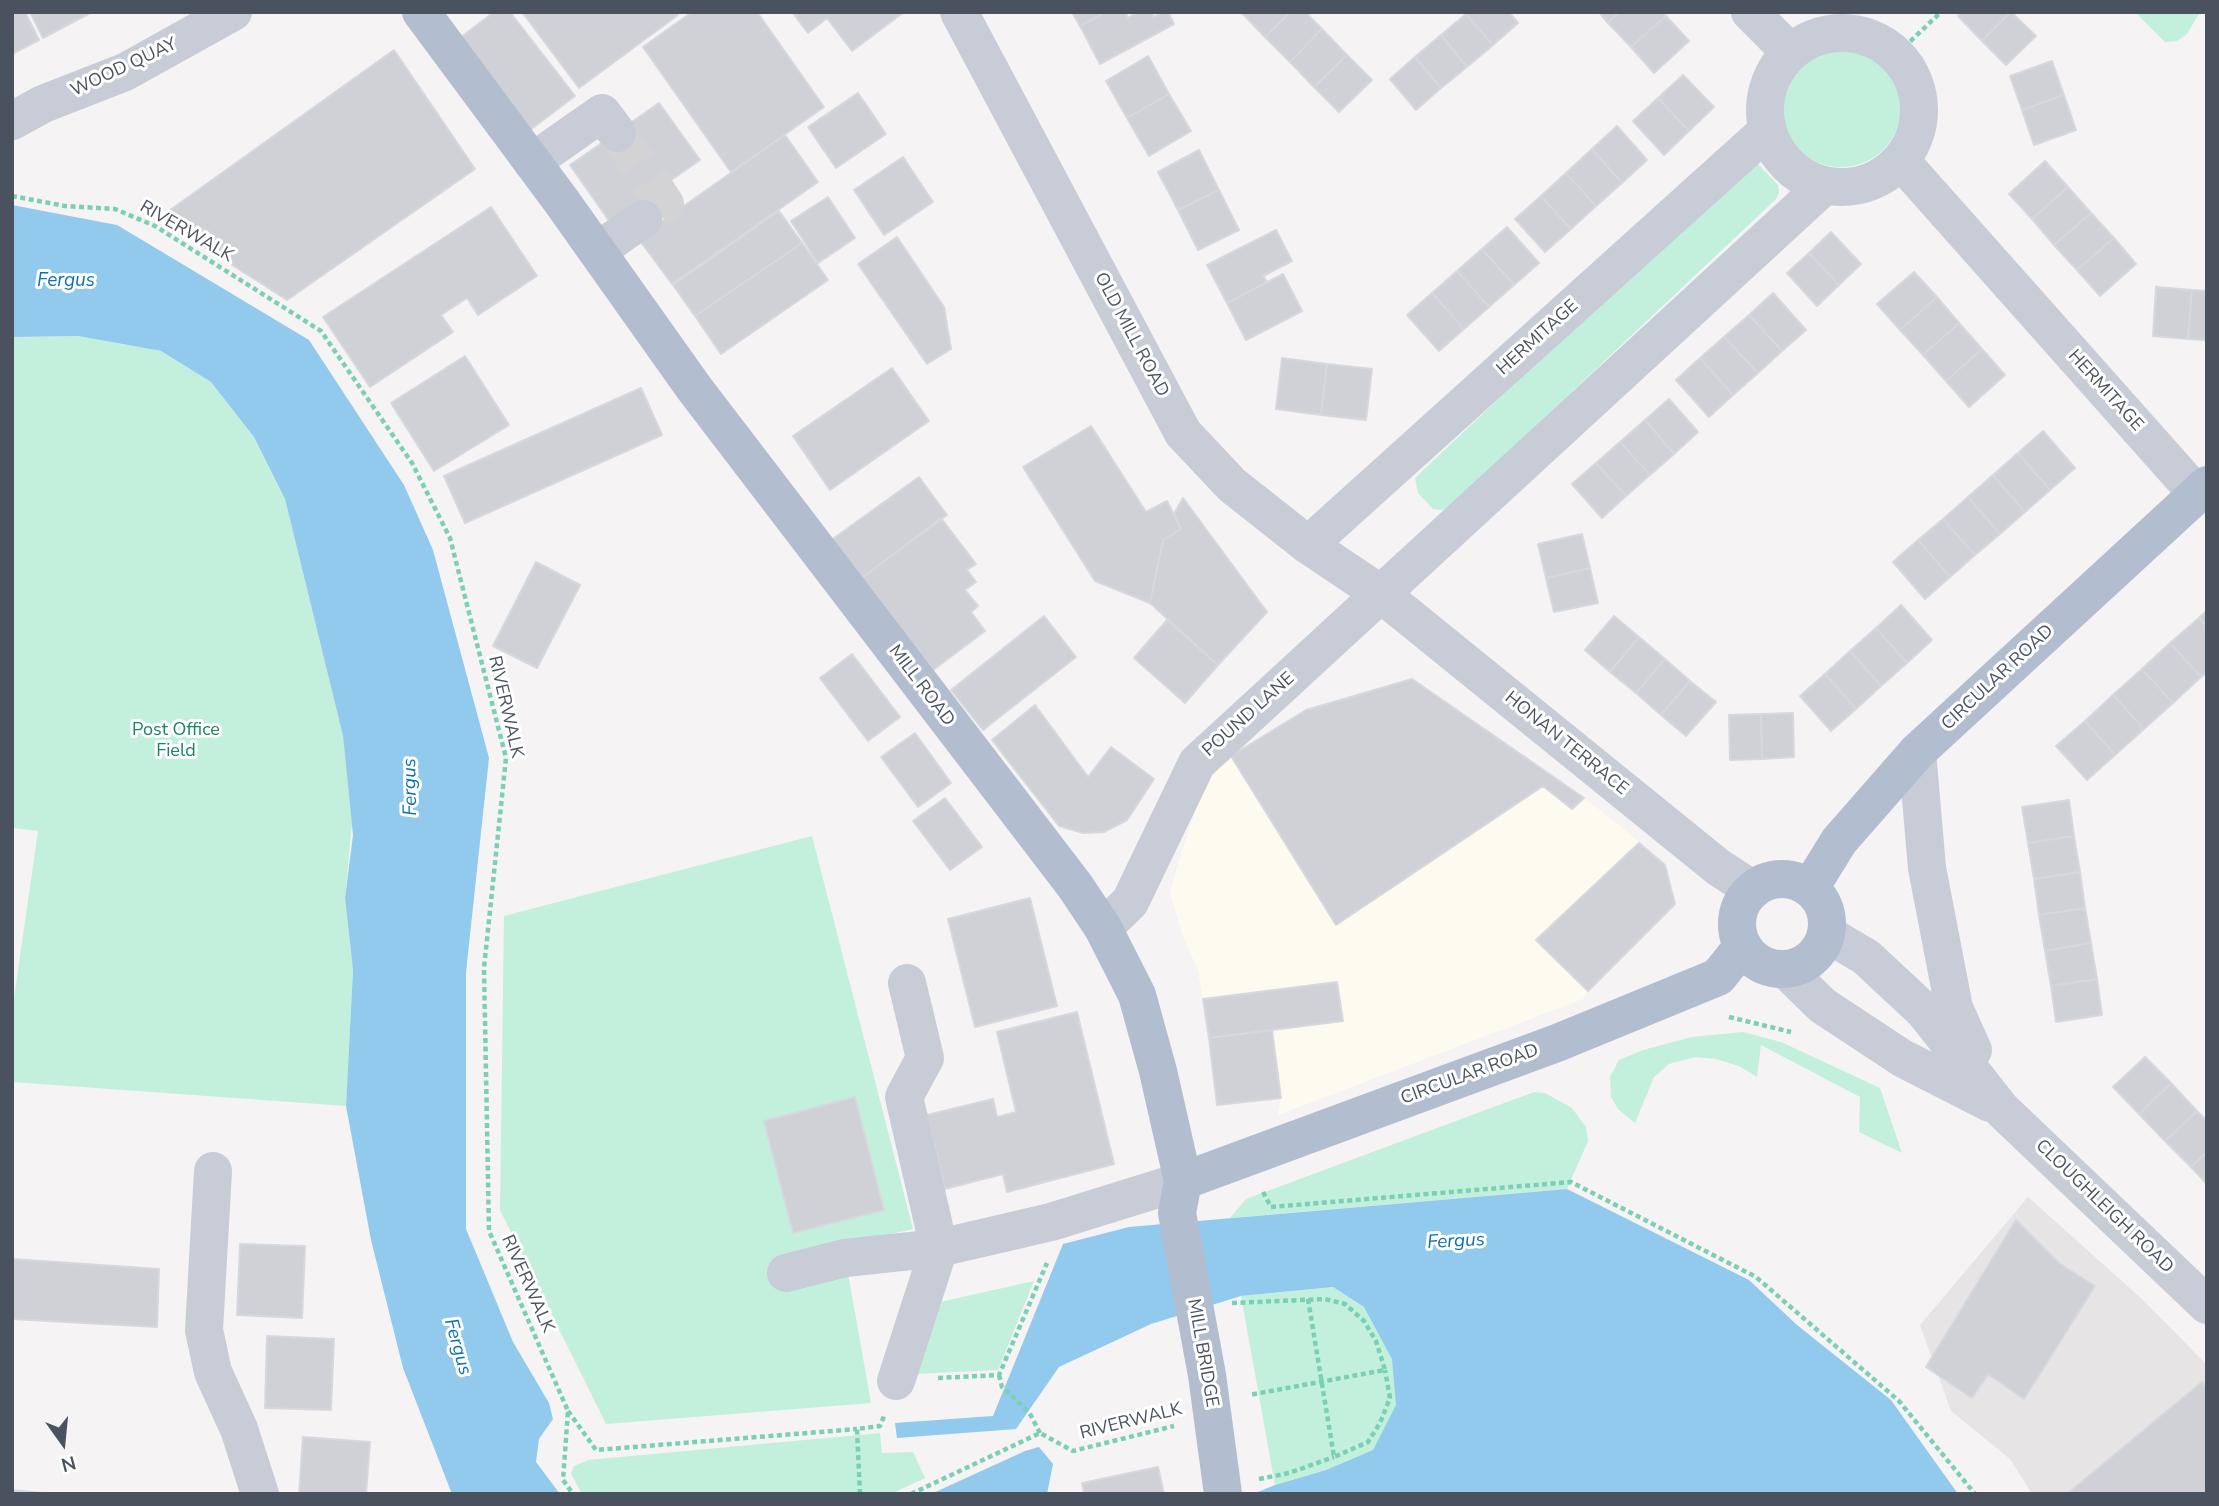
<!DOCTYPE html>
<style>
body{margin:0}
#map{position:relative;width:2219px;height:1506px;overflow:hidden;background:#f5f3f3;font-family:"Nunito Sans",sans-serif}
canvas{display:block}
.frame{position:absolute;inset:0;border:14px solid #4a5260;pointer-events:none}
.north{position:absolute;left:28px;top:1408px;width:70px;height:70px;-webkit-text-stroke:5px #fff;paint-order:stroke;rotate:165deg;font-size:19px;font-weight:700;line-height:28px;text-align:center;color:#4a5260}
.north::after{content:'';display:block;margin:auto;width:24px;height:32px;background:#4a5260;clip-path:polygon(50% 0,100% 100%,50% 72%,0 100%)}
</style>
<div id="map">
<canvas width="2219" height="1506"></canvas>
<div class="frame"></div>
<div class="north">N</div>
</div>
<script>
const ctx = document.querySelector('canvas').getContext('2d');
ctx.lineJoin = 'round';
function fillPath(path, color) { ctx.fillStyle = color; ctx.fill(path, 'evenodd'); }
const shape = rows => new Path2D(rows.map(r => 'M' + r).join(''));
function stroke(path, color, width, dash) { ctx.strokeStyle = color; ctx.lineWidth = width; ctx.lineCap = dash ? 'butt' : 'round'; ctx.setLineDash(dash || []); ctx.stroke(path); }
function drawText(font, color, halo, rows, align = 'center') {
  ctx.font = font + ' "Nunito Sans",sans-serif'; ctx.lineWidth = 6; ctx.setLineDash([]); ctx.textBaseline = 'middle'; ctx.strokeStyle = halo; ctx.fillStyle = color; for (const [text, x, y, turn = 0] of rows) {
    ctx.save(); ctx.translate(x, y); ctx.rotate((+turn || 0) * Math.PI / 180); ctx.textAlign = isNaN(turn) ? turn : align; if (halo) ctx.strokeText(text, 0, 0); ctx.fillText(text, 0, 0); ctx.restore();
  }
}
const commercial = shape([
 [1412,679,1584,798,1619,825,1665,865,1675,904,1588,991,1583,999,1278,1115,1281,1098,1272,1030,1209,1038,1198,970,1182,934,1170,893,1178,863,1207,777,1231,756,1306,710]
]);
const education = shape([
 [2028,1197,2142,1299,2207,1365,2207,1494,2032,1494,2010,1459,1951,1411,1920,1325]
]);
const green = shape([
 [2135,12,2200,12,2187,34,2177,41,2165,42],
 '1781 107a60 60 0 1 1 120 0a60 60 0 1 1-120 0Z',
 [1758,164,1778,185,1779,192,1777,198,1451,506,1442,510,1433,509,1418,493,1415,478,1744,166],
 [78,336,161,351,211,382,254,437,285,499,343,736,352,823,345,898,353,970,346,1106,12,1082,12,1012,38,831,12,828,12,337],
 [812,836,913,1229,843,1245,871,1403,606,1424,500,1210,504,916],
 [1743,1032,1781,1042,1880,1088,1902,1153,1859,1132,1860,1097,1761,1045,1757,1077,1739,1066,1716,1059,1695,1057,1669,1064,1654,1077,1635,1123,1618,1109,1611,1097,1610,1077,1619,1060,1643,1050,1692,1037],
 [1534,1092,1545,1093,1572,1108,1586,1127,1588,1141,1567,1189,1230,1218,1246,1199],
 [1034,1281,998,1370,913,1374,927,1305],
 [1333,1287,1364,1307,1583,1326,1373,1450,1326,1470,1275,1485,1241,1296],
 [880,1433,882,1453,913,1452,925,1478,891,1494,582,1494,571,1474,574,1466,588,1460]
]);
const water = shape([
 [12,205,117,225,309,340,404,485,433,550,489,758,466,972,466,1229,513,1342,549,1403,553,1419,539,1439,536,1462,560,1494,452,1494,403,1368,371,1240,346,1106,353,970,345,898,353,835,343,736,285,499,254,437,211,382,161,351,78,336,12,337],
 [1567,1189,1749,1280,1797,1325,1891,1400,1958,1494,1253,1494,1275,1485,1326,1470,1373,1450,1396,1405,1392,1359,1364,1307,1333,1287,1241,1296,1151,1324,1059,1367,1016,1429,897,1438,895,1423,993,1416,1063,1244,1129,1227],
 [1039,1447,1053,1464,1047,1494,931,1494,1025,1451]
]);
const building = shape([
 [12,12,25,12,39,40,12,54,12,12],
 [30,12,92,12,43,38,30,12],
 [494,12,510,12,575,96,530,130,460,38,494,12],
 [522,12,676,12,678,15,579,88,522,12],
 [692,12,757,12,824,107,731,172,643,47,692,12],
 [792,12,904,12,852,51,827,18,808,33,792,12],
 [1072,12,1106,12,1080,26,1072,12],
 [1106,12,1125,12,1128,18,1138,12,1152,12,1154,17,1163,12,1168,12,1174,24,1100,64,1080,26,1106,12],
 [1241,12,1290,12,1265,37,1241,12],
 [1290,12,1305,12,1322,29,1290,62,1265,37,1290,12],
 [1468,12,1509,12,1518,23,1493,45,1466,14,1468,12],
 [1599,12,1619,12,1608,23,1599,12],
 [1619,12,1662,12,1666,16,1631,47,1608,23,1619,12],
 [1961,12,2011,12,1982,41,1958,16,1961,12],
 [2011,12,2036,36,2006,65,1982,41,2011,12],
 [1466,14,1493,45,1467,67,1441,35,1466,14],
 [1666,16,1689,41,1654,73,1631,47,1666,16],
 [1322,29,1347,55,1314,87,1290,62,1322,29],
 [1441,35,1467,67,1441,88,1415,57,1441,35],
 [394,50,475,169,287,300,159,218,394,50],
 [1347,55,1372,80,1339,112,1314,87,1347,55],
 [1148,56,1169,94,1127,118,1106,81,1148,56],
 [1415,57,1441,88,1416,110,1390,79,1415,57],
 [2052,61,2064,95,2022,110,2010,76,2052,61],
 [1683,75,1714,107,1689,131,1658,98,1683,75],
 [858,93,886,134,836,168,808,127,858,93],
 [1169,94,1191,131,1149,156,1127,118,1169,94],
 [2064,95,2076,130,2034,145,2022,110,2064,95],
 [1658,98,1689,131,1664,155,1633,121,1658,98],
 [659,103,700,160,661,187,675,208,649,227,612,225,570,165,659,103],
 [1617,126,1647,160,1622,183,1592,149,1617,126],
 [785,135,818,182,672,284,638,238,785,135],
 [1592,149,1622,183,1596,206,1566,173,1592,149],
 [1199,150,1219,190,1178,210,1158,172,1199,150],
 [903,157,933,202,884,235,854,190,903,157],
 [2045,161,2068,187,2032,219,2009,194,2045,161],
 [1566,173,1596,206,1571,229,1541,196,1566,173],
 [2068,187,2091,213,2054,245,2032,219,2068,187],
 [1219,190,1239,230,1198,250,1178,210,1219,190],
 [1541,196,1571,229,1545,252,1515,219,1541,196],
 [828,197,855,238,818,263,791,221,828,197],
 [491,207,537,276,478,315,467,298,441,315,453,332,370,387,323,317,491,207],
 [779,211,802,243,695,316,673,285,779,211],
 [2091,213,2114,238,2077,270,2054,245,2091,213],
 [1507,227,1539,263,1514,285,1482,249,1507,227],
 [1276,230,1292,261,1263,276,1267,282,1227,303,1207,265,1276,230],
 [1831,232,1861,264,1839,285,1809,253,1831,232],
 [897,237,944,307,951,349,927,364,858,264,897,237],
 [2114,238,2136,264,2100,296,2077,270,2114,238],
 [802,243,828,280,721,354,695,316,802,243],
 [1482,249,1514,285,1489,307,1457,271,1482,249],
 [1809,253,1839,285,1817,306,1787,273,1809,253],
 [1457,271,1489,307,1464,329,1432,293,1457,271],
 [1914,272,1937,297,1900,330,1877,304,1914,272],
 [1283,274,1302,311,1246,340,1227,303,1283,274],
 [2156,287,2192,290,2188,339,2153,336,2156,287],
 [2192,290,2207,291,2207,340,2188,339,2192,290],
 [1432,293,1464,329,1439,351,1407,315,1432,293],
 [1773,293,1806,330,1782,351,1749,315,1773,293],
 [1937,297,1959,323,1923,355,1900,330,1937,297],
 [1749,315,1782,351,1758,373,1724,337,1749,315],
 [1959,323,1982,349,1946,381,1923,355,1959,323],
 [1724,337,1758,373,1733,395,1700,358,1724,337],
 [1982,349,2005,375,1969,407,1946,381,1982,349],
 [465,356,509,425,434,471,391,403,465,356],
 [1282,358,1327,364,1321,415,1276,409,1282,358],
 [1700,358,1733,395,1709,417,1676,380,1700,358],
 [1327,364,1372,369,1366,420,1321,415,1327,364],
 [892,368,929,421,830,490,793,436,892,368],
 [641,388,662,435,465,523,444,476,641,388],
 [1669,399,1698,432,1674,454,1645,420,1669,399],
 [1645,420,1674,454,1650,475,1620,442,1645,420],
 [1091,426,1146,512,1167,501,1181,529,1163,540,1150,603,1095,581,1023,467,1091,426],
 [2043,431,2075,468,2050,490,2018,453,2043,431],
 [1620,442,1650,475,1626,496,1596,463,1620,442],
 [2018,453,2050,490,2025,512,1993,475,2018,453],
 [1596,463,1626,496,1602,518,1572,484,1596,463],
 [1993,475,2025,512,2000,534,1968,497,1993,475],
 [919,477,947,515,862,578,830,541,919,477],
 [1968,497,2000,534,1975,555,1943,519,1968,497],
 [1183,498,1267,612,1218,665,1150,603,1163,540,1181,529,1174,514,1183,498],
 [941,518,976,564,967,570,976,582,965,590,978,606,971,612,985,631,933,670,862,578,941,518],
 [1943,519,1975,555,1950,577,1918,540,1943,519],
 [1582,534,1590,568,1546,578,1538,544,1582,534],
 [1918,540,1950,577,1925,599,1893,562,1918,540],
 [536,562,580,585,537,668,493,646,536,562],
 [1590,568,1598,603,1554,612,1546,578,1590,568],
 [1901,605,1932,640,1907,663,1876,628,1901,605],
 [2207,610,2207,626,2199,618,2207,610],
 [1044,616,1076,657,983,730,951,690,1044,616],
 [1614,616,1639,637,1610,672,1585,650,1614,616],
 [2199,618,2207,626,2207,672,2201,677,2170,643,2199,618],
 [1167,620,1218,665,1185,703,1134,658,1167,620],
 [1876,628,1907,663,1881,686,1850,651,1876,628],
 [1639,637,1665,659,1636,693,1610,672,1639,637],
 [2170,643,2201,677,2173,703,2142,669,2170,643],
 [1850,651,1881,686,1856,709,1825,674,1850,651],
 [852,654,900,717,868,741,820,678,852,654],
 [1665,659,1690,681,1661,715,1636,693,1665,659],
 [2142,669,2173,703,2144,729,2113,695,2142,669],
 [1825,674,1856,709,1831,731,1800,696,1825,674],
 [1412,679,1584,798,1572,809,1543,786,1336,925,1231,756,1306,710,1412,679],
 [1690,681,1716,702,1686,736,1661,715,1690,681],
 [2113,695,2144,729,2115,755,2085,721,2113,695],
 [1035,705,1088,777,1111,747,1154,779,1127,820,1104,832,1083,833,1059,826,992,740,1035,705],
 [1793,713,1794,757,1762,759,1761,714,1793,713],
 [1761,714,1762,759,1730,760,1729,715,1761,714],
 [2085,721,2115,755,2087,780,2056,746,2085,721],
 [915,733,951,783,918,807,881,757,915,733],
 [945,798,982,847,950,870,913,821,945,798],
 [2069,800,2074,836,2028,843,2022,807,2069,800],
 [2074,836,2080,872,2034,879,2028,843,2074,836],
 [1639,843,1665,865,1675,904,1588,991,1536,940,1639,843],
 [2080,872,2085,908,2039,915,2034,879,2080,872],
 [1030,898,1057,1006,975,1027,948,919,1030,898],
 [2085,908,2091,943,2045,951,2039,915,2085,908],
 [2091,943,2097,979,2051,986,2045,951,2091,943],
 [2097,979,2102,1015,2056,1022,2051,986,2097,979],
 [1337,982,1343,1021,1209,1038,1203,999,1337,982],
 [1077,1012,1114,1164,1007,1192,1003,1174,945,1189,927,1115,993,1099,997,1117,1016,1112,997,1032,1077,1012],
 [1272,1030,1281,1098,1217,1105,1209,1038,1272,1030],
 [2145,1057,2171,1083,2139,1114,2113,1087,2145,1057],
 [2171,1083,2197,1111,2165,1141,2139,1114,2171,1083],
 [855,1097,884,1210,793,1233,764,1121,855,1097],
 [2197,1111,2207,1121,2207,1152,2191,1167,2165,1141,2197,1111],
 [2207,1152,2207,1184,2191,1167,2207,1152],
 [2016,1220,2060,1264,2095,1286,2024,1399,1988,1374,1972,1398,1926,1367,2016,1220],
 [240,1244,305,1246,302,1318,237,1315,240,1244],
 [12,1259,159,1269,157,1327,12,1319,12,1259],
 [267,1336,334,1339,331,1410,265,1408,267,1336],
 [2202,1382,2207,1388,2207,1494,2067,1494,2202,1382],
 [303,1437,370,1442,366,1494,299,1494,303,1437],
 [1158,1467,1164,1494,1084,1494,1082,1483,1158,1467],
 [12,1490,52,1494,12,1494,12,1490]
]);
const minorTunnel = shape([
 [617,133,665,204,643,219]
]);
const path = shape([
 [1898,53,1941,12],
 [12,196,65,206,115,209,155,226,321,331,412,463,450,538,506,758,484,968,489,1231,568,1411,563,1480,573,1494],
 [1729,1017,1791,1032],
 [1263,1192,1271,1207,1571,1182,1756,1277,1899,1401,1975,1494],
 [1308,1299,1334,1457,1368,1442,1380,1423,1390,1398,1385,1370],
 [1232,1303,1325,1299,1345,1304,1364,1321,1376,1341,1385,1370,1249,1395],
 [999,1375,1002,1387,1029,1412,1040,1433],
 [938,1378,999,1375,1047,1263],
 [568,1411,596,1450,857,1429],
 [1259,1479,1289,1473,1334,1457],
 [860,1494,857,1429,880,1426,884,1416],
 [911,1494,1040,1433,1073,1451,1174,1426]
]);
const minor = shape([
 [959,12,1183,433,1232,485,1308,545,1381,594,1718,867,1753,890],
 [1750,12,1790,52],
 '1765 110a77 77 0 1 1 154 0a77 77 0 1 1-154 0Z',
 [12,121,43,104,125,72,233,12],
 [1901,161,2197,494],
 [532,162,602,113,617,133],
 [597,251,643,219],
 [1308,545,1768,130],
 [1917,752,1927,868,1954,1008,1973,1050],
 [1103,928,1130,902,1197,763,1823,187],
 [1827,934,1866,957,1924,1011,2001,1109,2207,1305],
 [1786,970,1823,1006,1902,1058,1990,1103],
 [907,983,925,1058,904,1097,939,1248,1051,1222,1183,1181],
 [213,1171,204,1330,213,1372,239,1429,260,1494],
 [786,1273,845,1258,939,1248,896,1381]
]);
const major = shape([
 [421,12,562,202,694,388,1075,886,1103,928,1137,995,1158,1071,1183,1181,1177,1213,1207,1375,1223,1494],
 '1737 924a45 45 0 1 1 90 0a45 45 0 1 1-90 0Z',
 [1810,888,1839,841,1917,752,2207,485],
 [1183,1181,1557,1043,1718,977,1743,946]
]);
const streetNames = [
 ["WOOD QUAY",124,68,-25],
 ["RIVERWALK",186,232,30],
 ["OLD MILL ROAD",1131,335,62],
 ["HERMITAGE",1538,338,-42],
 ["HERMITAGE",2105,391,48],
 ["CIRCULAR ROAD",1998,678,-43],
 ["MILL ROAD",921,686,53],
 ["RIVERWALK",505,707,77],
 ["POUND LANE",1249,715,-42],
 ["HONAN TERRACE",1566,744,39],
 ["CIRCULAR ROAD",1470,1075,-20],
 ["CLOUGHLEIGH ROAD",2104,1207,44],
 ["RIVERWALK",527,1284,66],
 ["MILL BRIDGE",1202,1353,80],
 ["RIVERWALK",1131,1422,-14]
];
const parkNames = [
 ["Post Office",176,731],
 ["Field",176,752]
];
const waterNames = [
 ["Fergus",66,281],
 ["Fergus",411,787,-91],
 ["Fergus",1456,1242,-3],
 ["Fergus",457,1347,74]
];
fillPath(commercial, '#fdfbef');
fillPath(education, '#e6e4e5');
fillPath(green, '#c3f0dc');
fillPath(water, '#91caed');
fillPath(building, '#cfd1d7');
stroke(building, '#d7d8de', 2);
stroke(minorTunnel, '#d3d3d6', 38, [38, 19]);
stroke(path, '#7bcfb4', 4.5, [5, 3.5]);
stroke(minor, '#c7ccd7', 38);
stroke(major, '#b3bdd0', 38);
drawText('18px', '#4a5260', '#fff', streetNames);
drawText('18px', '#188461', '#fff', parkNames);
drawText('italic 19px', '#0d72b0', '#fff', waterNames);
</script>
